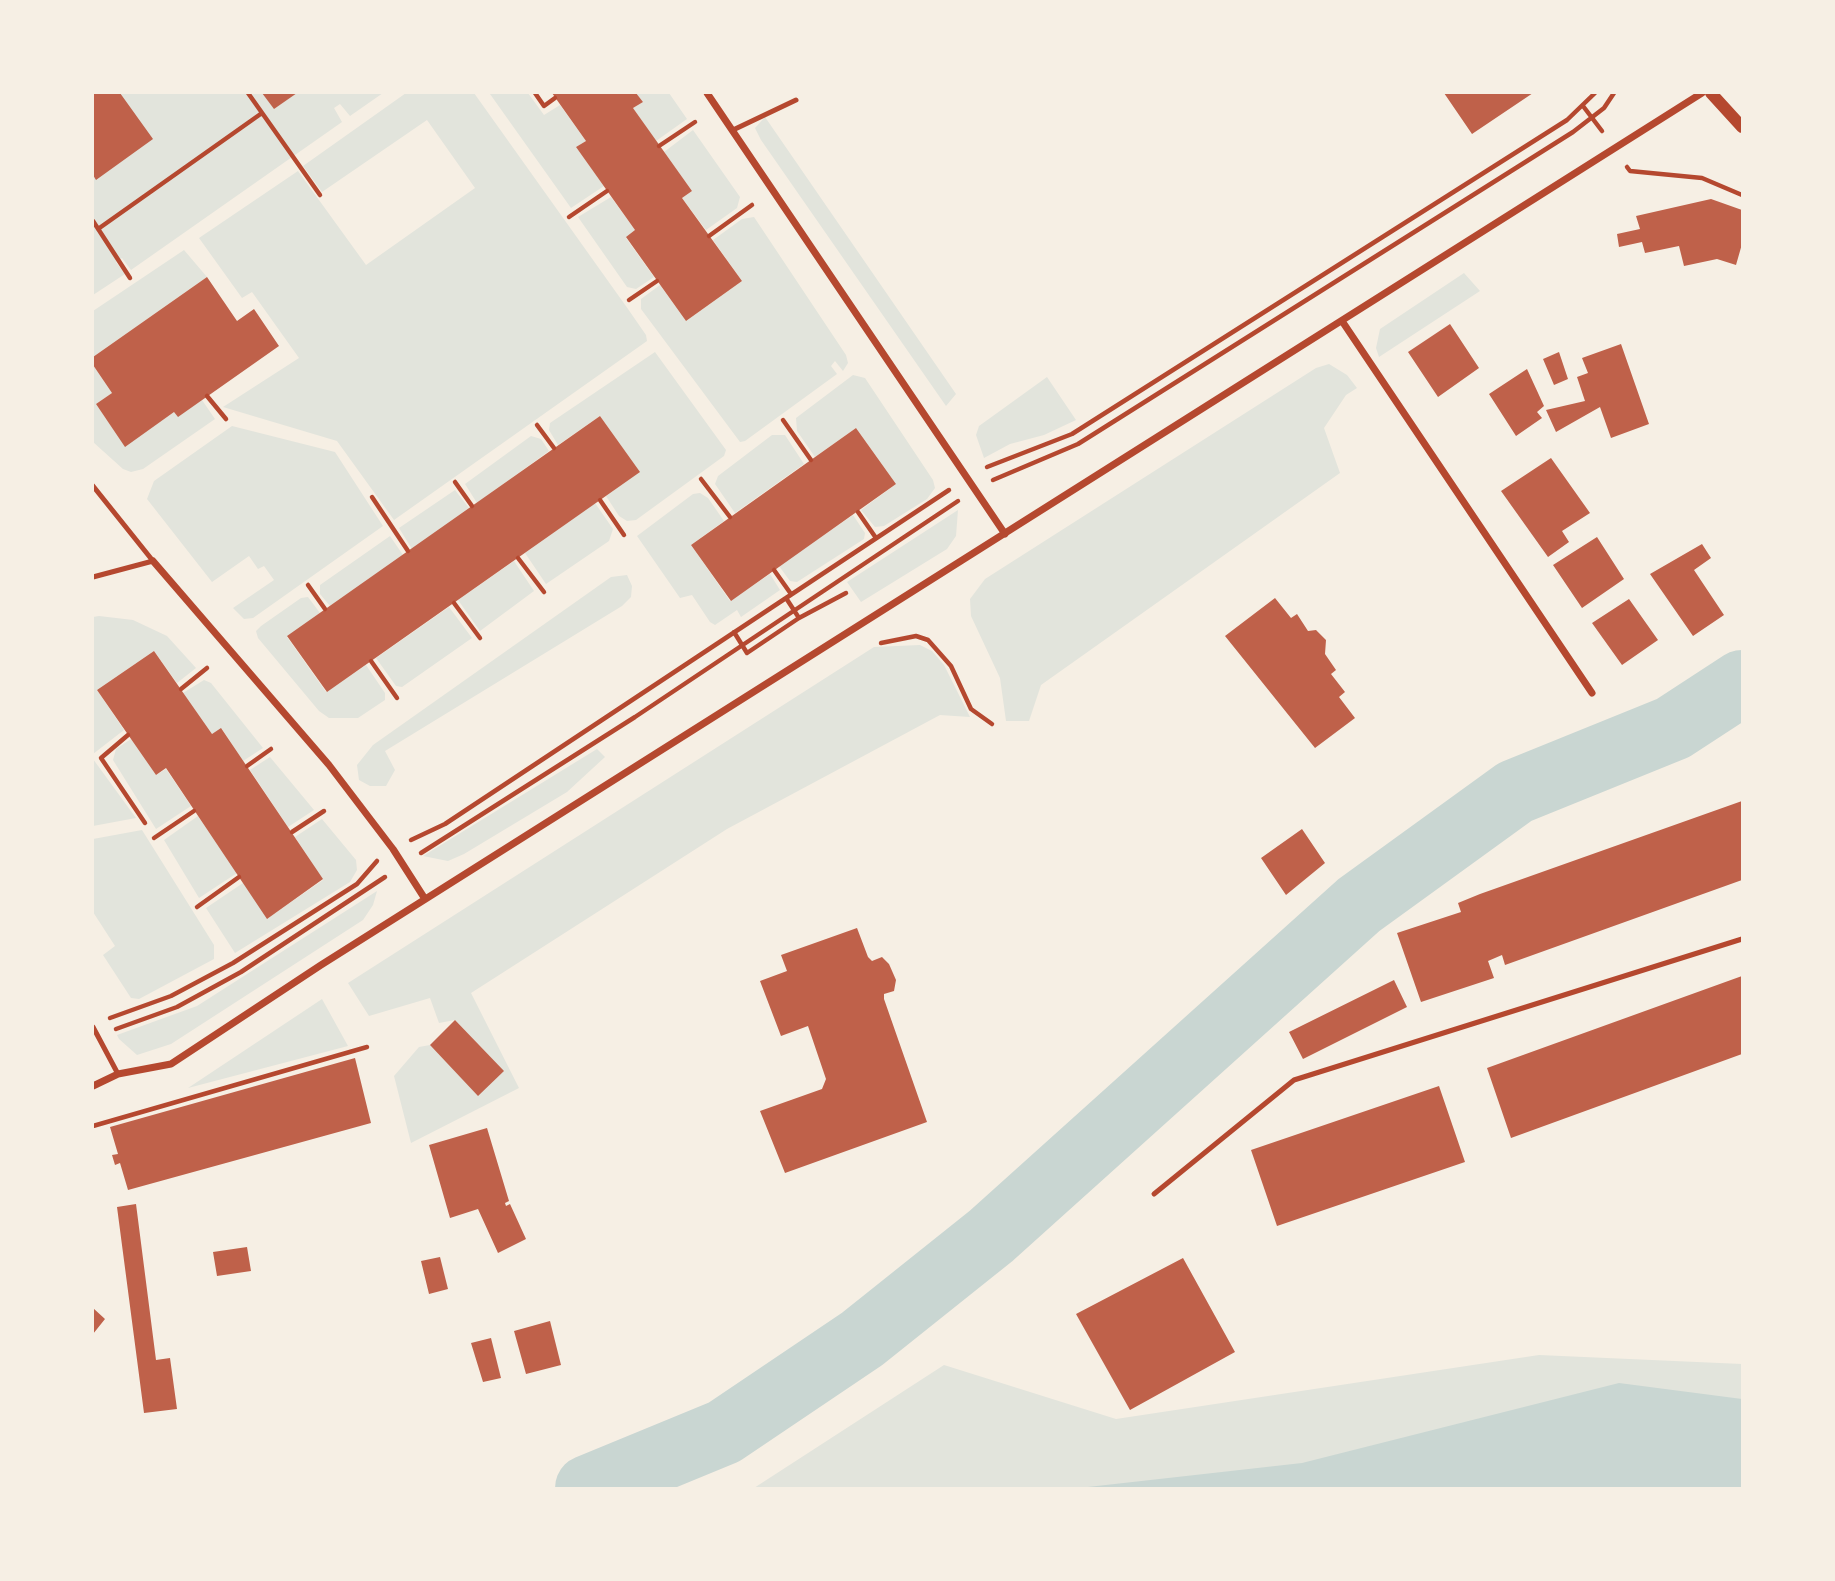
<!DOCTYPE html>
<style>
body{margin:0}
#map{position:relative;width:1835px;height:1581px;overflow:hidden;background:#f6efe4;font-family:Quicksand,sans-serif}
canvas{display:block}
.frame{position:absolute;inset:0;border:94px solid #f6efe4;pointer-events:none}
</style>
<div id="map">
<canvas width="1835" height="1581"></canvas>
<div class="frame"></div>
</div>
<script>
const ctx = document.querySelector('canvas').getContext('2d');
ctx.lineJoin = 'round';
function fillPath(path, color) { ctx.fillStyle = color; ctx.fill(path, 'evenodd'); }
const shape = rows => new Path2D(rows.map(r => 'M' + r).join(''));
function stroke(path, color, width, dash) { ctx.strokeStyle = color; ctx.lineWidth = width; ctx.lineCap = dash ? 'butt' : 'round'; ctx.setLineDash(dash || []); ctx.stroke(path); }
const green = shape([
 [93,93,383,93,350,116,340,104,334,108,342,122,131,270,122,258,116,262,125,274,93,295],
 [406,93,474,93,628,309,646,335,647,341,394,520,337,441,223,407,299,358,252,292,242,298,199,238,298,171,366,265,475,188,427,120,322,192,303,166],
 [528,93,544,115,560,105,586,141,576,147,604,186,571,208,490,94],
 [636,93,669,93,687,119,656,141,633,108,643,102],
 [765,117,956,394,946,406,761,140,755,128],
 [693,130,740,197,737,208,706,230,682,198,692,191,664,152],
 [611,197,635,230,626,238,654,277,636,289,627,287,578,217],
 [754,217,846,355,848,363,843,371,835,361,831,366,837,374,745,441,740,442,641,309,641,299,660,285,686,321,742,281,713,240,742,219],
 [184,250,207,277,93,357,93,311],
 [1464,273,1480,291,1379,357,1376,348,1380,329],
 [655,352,726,450,724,456,636,520,627,521,619,516,606,496,639,472,600,416,558,445,549,430,550,423],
 [1329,364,1347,375,1357,388,1346,395,1324,428,1340,473,1041,685,1029,721,1006,721,1000,678,971,616,970,599,985,579,1316,368],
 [93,365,112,393,96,404,125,446,174,412,178,416,202,400,215,419,143,469,131,472,123,469,93,442],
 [853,375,865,378,933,480,935,488,927,499,884,526,875,527,861,510,896,484,856,428,815,457,797,431,796,418],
 [1047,377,1076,420,1044,435,1010,444,984,458,976,435,979,426],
 [232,426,335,452,383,526,253,618,244,619,233,608,274,580,264,566,258,569,249,556,212,582,147,499,154,481],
 [772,435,785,435,804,464,735,513,715,484,718,476],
 [531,436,541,439,549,451,477,503,465,484],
 [455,490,469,508,412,549,399,528],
 [700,493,708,498,724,521,691,545,730,601,770,574,780,590,741,617,737,610,715,625,710,622,692,595,680,598,637,536,693,494],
 [595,503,613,529,609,541,546,584,525,553],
 [958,510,956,536,947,549,861,602,847,582],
 [853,515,865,533,864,539,797,582,790,581,779,566],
 [390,536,403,555,330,606,320,594,320,585],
 [514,561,534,591,480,631,458,600],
 [627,575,632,586,631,597,622,606,385,751,395,770,386,786,370,786,359,780,357,765,373,745,611,577],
 [308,597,320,613,287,637,326,692,366,665,385,693,385,700,358,718,329,718,319,711,258,638,256,631,261,626,301,598],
 [449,607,472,638,402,687,396,686,376,658],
 [99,616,133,620,167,636,196,668,177,683,154,651,97,690,124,730,93,754,93,617],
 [920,645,932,651,944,665,970,717,940,715,727,829,471,993,519,1088,411,1143,394,1076,419,1047,430,1045,478,1095,503,1071,455,1020,439,1023,430,998,369,1016,348,983,874,647],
 [204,680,211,683,263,748,243,761,222,729,212,734,183,693],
 [131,739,156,775,166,769,191,806,156,829,113,760,116,749],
 [597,749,605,757,567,792,464,854,448,861,423,856],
 [270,757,314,810,288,827,250,770],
 [93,759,136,818,93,826],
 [198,816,237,873,199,898,164,840],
 [322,819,356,860,357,870,350,882,235,953,206,908,243,883,268,918,323,880,295,837],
 [142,830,214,945,214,959,139,999,131,998,103,955,115,946,93,912,93,839],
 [377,891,373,905,363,920,171,1044,137,1055,119,1039,117,1035,197,1006],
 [322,999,348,1046,188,1088,301,1013],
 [1539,1355,1742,1364,1742,1488,754,1488,944,1365,1116,1419]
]);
const water = shape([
 [1619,1383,1742,1399,1742,1488,1079,1488,1302,1463]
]);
const river = shape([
 [588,1488,724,1432,862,1339,991,1236,1359,905,1515,792,1673,728,1742,683]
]);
const building = shape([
 [93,93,120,93,153,139,96,180,93,175],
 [262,93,297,93,274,109],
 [552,93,636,93,643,102,633,108,692,191,682,198,742,281,686,321,626,237,635,230,576,147,586,141],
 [1444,93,1533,93,1472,134],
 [1711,199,1742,210,1742,244,1736,265,1717,259,1684,266,1679,246,1645,253,1642,242,1619,247,1617,234,1640,229,1636,216],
 [207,277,237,321,254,309,279,346,178,417,174,412,125,447,96,404,112,393,93,365,93,357],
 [1450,324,1479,368,1438,397,1408,352],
 [1621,344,1649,424,1611,438,1600,407,1556,432,1546,410,1585,401,1577,377,1588,373,1582,358],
 [1559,352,1568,379,1554,385,1543,359],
 [1527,369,1544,406,1537,412,1542,418,1516,436,1489,394],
 [600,416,640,472,327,692,287,636],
 [856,428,896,484,731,601,691,545],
 [1551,458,1590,513,1562,531,1569,542,1548,557,1501,491],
 [1597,537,1624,579,1582,608,1553,565],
 [1702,544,1711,558,1694,570,1724,615,1693,636,1650,574],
 [1275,598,1291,618,1297,614,1308,631,1316,630,1326,640,1325,654,1336,670,1331,674,1345,692,1339,697,1355,718,1315,748,1225,636],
 [1629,599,1658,640,1622,665,1592,623],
 [154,651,212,734,221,728,323,879,267,919,166,768,156,775,97,690],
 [1742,801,1742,880,1505,965,1502,955,1488,961,1494,978,1421,1002,1397,933,1461,912,1458,903,1480,894],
 [1302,829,1325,863,1286,895,1261,858],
 [857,928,868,957,872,961,882,957,889,964,896,980,894,991,884,994,884,999,927,1122,785,1173,760,1111,822,1089,826,1079,808,1026,781,1036,760,981,787,971,781,955],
 [1742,976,1742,1054,1511,1138,1487,1068],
 [1394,980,1407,1007,1303,1059,1289,1032],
 [455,1020,504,1071,478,1096,430,1045],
 [355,1058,371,1123,128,1190,120,1163,115,1165,112,1155,118,1154,110,1127],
 [1439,1086,1465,1162,1277,1226,1251,1150],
 [487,1128,509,1201,505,1203,506,1206,510,1204,526,1239,498,1253,478,1209,450,1218,429,1145],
 [136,1204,156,1360,170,1358,177,1409,144,1413,117,1207],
 [247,1247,251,1271,217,1276,213,1252],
 [440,1257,448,1289,429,1294,421,1261],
 [1183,1258,1235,1352,1130,1410,1076,1314],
 [93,1308,105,1319,93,1334],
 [550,1321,561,1365,526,1374,514,1331],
 [491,1338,501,1378,483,1382,471,1343]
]);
const path = shape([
 [248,93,320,195],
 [535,93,544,106,555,98],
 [1583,106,1602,131],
 [659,146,695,122],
 [1627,167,1630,171,1702,178,1742,195],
 [569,217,607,191],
 [93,221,130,278],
 [98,229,262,113],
 [709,236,752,205],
 [629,300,657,281],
 [207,396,226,419],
 [783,420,811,460],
 [537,425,554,448],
 [987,467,1072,434,1567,120,1595,93],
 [701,479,730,517],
 [993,480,1078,444,1573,132,1604,108,1614,93],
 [455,482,472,506],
 [372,497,408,551],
 [600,500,624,535],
 [858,512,876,538],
 [518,558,544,592],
 [774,570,791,594],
 [308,585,325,609],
 [786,598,799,618],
 [454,603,480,638],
 [734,632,747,653,799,618,846,593],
 [881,643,916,636,928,640,951,666,971,709,992,724],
 [371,661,397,698],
 [181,689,207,668],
 [128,735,101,758,145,823],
 [247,766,271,749],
 [292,832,324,811],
 [154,838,194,811],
 [411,840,445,824,949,490],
 [421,853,635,717,958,501],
 [197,907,239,877],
 [110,1018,171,996,233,963,357,884,377,861],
 [116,1029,177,1007,241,972,385,877],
 [93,1126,367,1047]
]);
const service = shape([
 [733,130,796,100],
 [93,486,153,561,93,577],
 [93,1027,118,1074],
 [1154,1194,1294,1080,1742,939]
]);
const minor = shape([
 [707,93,1005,534],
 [1342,321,1592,693],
 [153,561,329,765,393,849,425,899],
 [93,1086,118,1074,171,1064,321,965,1702,93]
]);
const tertiary = shape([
 [1711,93,1742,127]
]);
fillPath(green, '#e2e4dc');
fillPath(water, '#c9d6d2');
stroke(river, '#c9d6d2', 66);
fillPath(building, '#bf614a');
stroke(path, '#b5482f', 4.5);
stroke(service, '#b5482f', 5);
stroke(minor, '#b5482f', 7);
stroke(tertiary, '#b5482f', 12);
</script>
